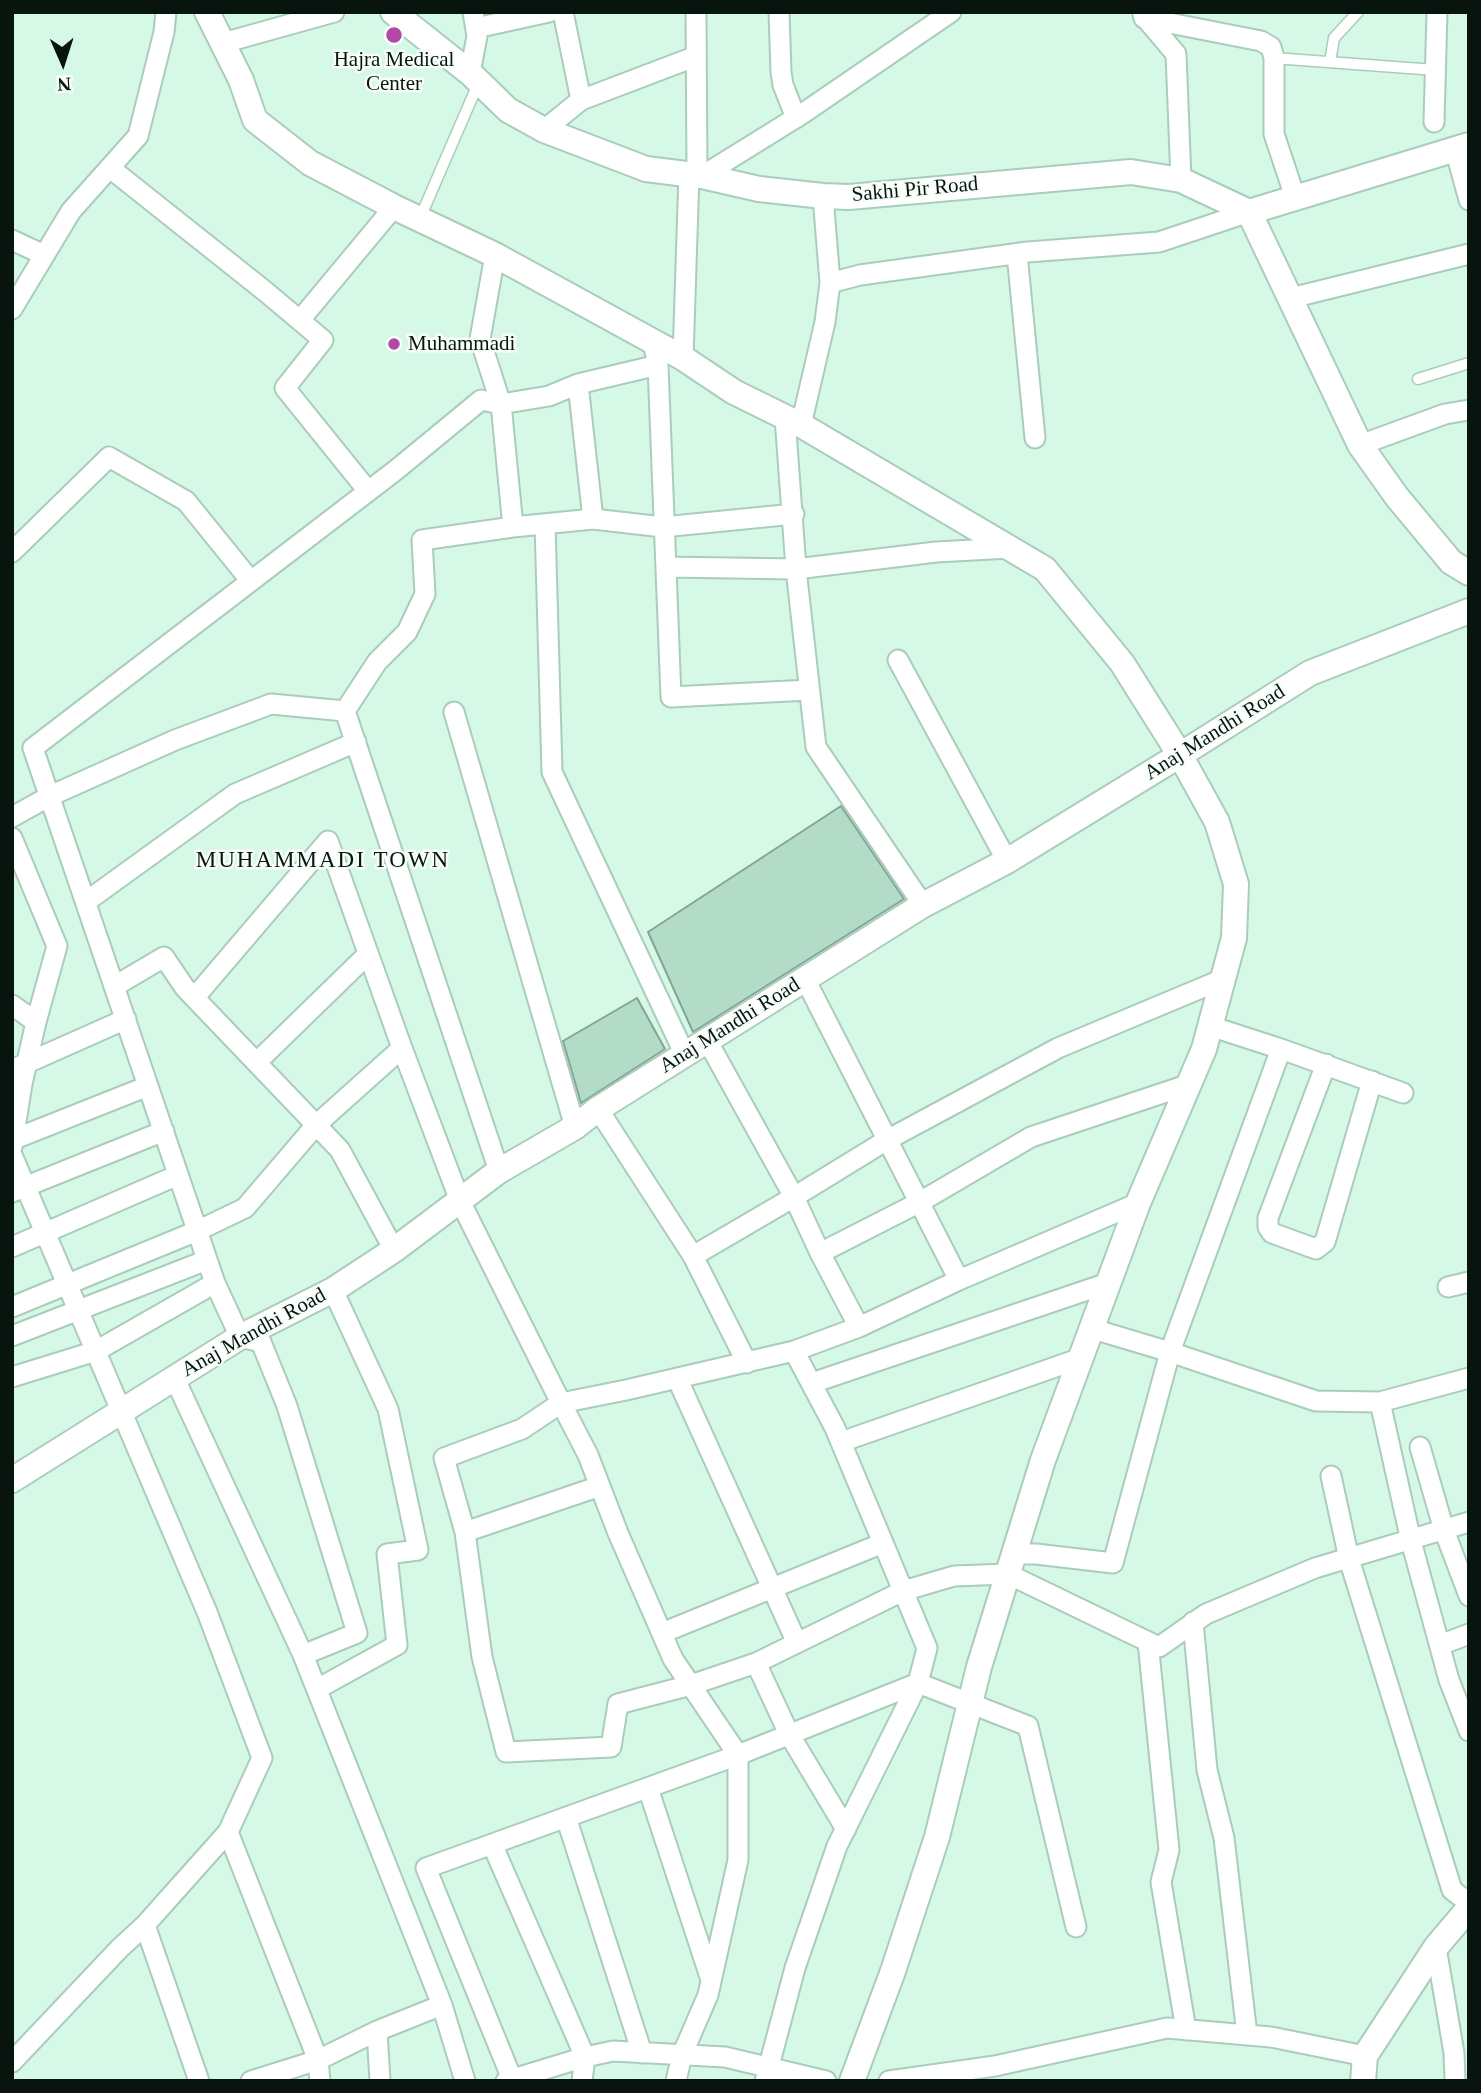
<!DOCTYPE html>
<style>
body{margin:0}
#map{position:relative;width:1481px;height:2093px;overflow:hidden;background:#d5f9e6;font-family:Georgia,serif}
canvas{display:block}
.frame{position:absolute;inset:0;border:14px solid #08150f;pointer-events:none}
.north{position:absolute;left:28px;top:28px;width:70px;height:70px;-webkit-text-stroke:5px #f7fefa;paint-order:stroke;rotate:177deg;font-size:19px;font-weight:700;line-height:28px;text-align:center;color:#08150f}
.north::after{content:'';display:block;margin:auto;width:24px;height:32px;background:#08150f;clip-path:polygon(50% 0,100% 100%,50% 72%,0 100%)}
</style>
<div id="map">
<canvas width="1481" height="2093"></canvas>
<div class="frame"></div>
<div class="north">N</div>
</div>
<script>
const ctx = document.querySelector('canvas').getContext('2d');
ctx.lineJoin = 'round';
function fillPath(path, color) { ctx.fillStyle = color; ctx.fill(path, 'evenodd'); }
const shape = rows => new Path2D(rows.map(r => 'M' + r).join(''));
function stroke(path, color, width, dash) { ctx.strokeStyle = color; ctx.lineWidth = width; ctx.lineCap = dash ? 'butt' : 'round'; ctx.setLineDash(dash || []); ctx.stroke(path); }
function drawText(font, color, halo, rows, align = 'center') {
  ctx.font = font + ' Georgia,serif'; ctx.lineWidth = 5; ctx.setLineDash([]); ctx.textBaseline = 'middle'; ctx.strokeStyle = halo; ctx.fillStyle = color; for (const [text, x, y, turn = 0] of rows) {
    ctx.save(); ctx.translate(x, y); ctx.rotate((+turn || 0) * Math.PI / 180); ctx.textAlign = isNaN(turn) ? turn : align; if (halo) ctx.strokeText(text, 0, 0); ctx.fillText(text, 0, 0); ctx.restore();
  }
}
const building = shape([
 [841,806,904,899,693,1032,648,932,841,806],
 [637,998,665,1049,581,1103,563,1041,637,998]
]);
const service = shape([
 [1274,58,1435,70],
 [1330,62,1334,38,1358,12],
 [420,218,478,84],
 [1418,379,1469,363]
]);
const minor = shape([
 [563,12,581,100],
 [696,12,697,175],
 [779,12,781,72,783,85,796,118],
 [1143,15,1176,54,1181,180],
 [1144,18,1261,41,1271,47,1274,58,1274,134,1295,197],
 [476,28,549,12],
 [223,43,334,12],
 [470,73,477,36,473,12],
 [1434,122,1437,12],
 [544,130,581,100,694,57],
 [1455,149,1469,200],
 [110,168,266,292,323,340,285,388,368,491],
 [702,176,802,114,951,12],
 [12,240,44,255],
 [1017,254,1035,438],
 [495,255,480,339,501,404,513,527],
 [830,283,860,275,1028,252,1159,242,1249,212],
 [1291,298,1469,254],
 [12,309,71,211,138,136,164,32,166,12],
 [300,320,394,207],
 [683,358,689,174],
 [658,365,671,697,809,690],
 [578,384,593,519],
 [785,417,796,569,816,747,923,905],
 [801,425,825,322,830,283,823,196],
 [1360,445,1445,414,1469,410],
 [545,524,552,772,685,1055],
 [12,552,109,457,186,501,250,580],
 [666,567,796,569,936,552,1010,548],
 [898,660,1007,861],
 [345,711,377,662,407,632,425,594,422,540,513,527,593,519,663,527,794,514],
 [345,711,499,1171],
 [454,712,575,1127],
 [12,817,50,796,175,740,271,704,345,711],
 [12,838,57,946,36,1022],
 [87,901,235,794,356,742],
 [805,979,959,1280],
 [115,986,164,957,185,988,340,1150,394,1250],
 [195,997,328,841,402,1048,460,1201,561,1403,626,1390,794,1351],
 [12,1005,36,1022,22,1084,12,1147],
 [708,1042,794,1197,820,1253,859,1327],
 [1281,1049,1403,1093],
 [257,1062,368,954],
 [1326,1064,1268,1218,1268,1227,1272,1233,1316,1249,1325,1242,1372,1081],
 [18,1067,126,1019],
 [598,1109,693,1256],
 [12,1140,148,1086],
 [12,1155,207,1612,262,1758,228,1832,145,1925,120,1948,12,2062],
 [12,1192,164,1131],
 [12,1247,178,1175],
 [820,1253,920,1202,1031,1137,1187,1085],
 [1448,1287,1469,1282],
 [12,1307,197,1231,245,1208,316,1125,402,1048],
 [1093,1329,1170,1352,1316,1401,1380,1402,1469,1378],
 [12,1336,207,1260],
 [747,1363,693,1256,794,1197,887,1140,1058,1048,1223,979],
 [12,1377,96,1351,215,1283],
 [174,1377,303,1655],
 [677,1378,797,1643],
 [812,1383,1108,1283],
 [1380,1402,1411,1541,1449,1680,1469,1731],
 [841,1442,1081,1358],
 [1420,1447,1444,1530,1469,1596],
 [1331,1476,1349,1559,1452,1890,1469,1903],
 [600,1486,465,1532,482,1657,506,1752,611,1747,618,1704,691,1685,756,1663],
 [465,1532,444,1458,522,1429,561,1403,588,1455,618,1533,673,1659,738,1755,738,1860,708,1995,682,2055,676,2081],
 [1014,1554,1036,1554,1113,1563,1170,1352,1281,1049,1210,1026],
 [1193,1622,1207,1770,1224,1838,1247,2035],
 [662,1633,883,1543],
 [1148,1642,1169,1850,1161,1882,1186,2030],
 [1440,1645,1469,1634],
 [317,1689,397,1645,387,1554,418,1550,388,1409,333,1290],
 [648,1788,711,1980],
 [566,1817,642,2053],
 [846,1829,789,1734,756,1663,903,1591,954,1576,1008,1574,1159,1647,1206,1614,1315,1568,1469,1522],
 [228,1832,318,2060,320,2081],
 [492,1844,585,2057,582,2081],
 [145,1925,199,2081],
 [1436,1947,1454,2053,1455,2081],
 [442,2005,303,1655,357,1633,287,1406,261,1342,240,1337,215,1283,33,748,396,470,481,400,501,404,549,396,578,384,658,365,653,343],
 [377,2031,380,2081],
 [512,2079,426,1868,738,1755,918,1683,1028,1726,1076,1927],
 [251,2081,318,2060,377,2031,442,2005,465,2081],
 [506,2081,585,2057,613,2051,725,2057,826,2081],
 [765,2081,795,1968,837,1846,918,1683,927,1648,835,1428,794,1351,859,1327,959,1280,1138,1203],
 [889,2081,995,2066,1167,2028,1271,2037,1365,2056]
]);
const tertiary = shape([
 [207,12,241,80,255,120,310,163,394,207,495,255,683,358,734,392,801,425,1045,569,1122,663,1180,755,1217,822,1236,884,1234,938,1204,1049,1138,1203,1043,1460,979,1667,937,1837,893,1971,852,2081],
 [393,12,470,73,508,110,544,130,646,169,702,176,759,189,823,196,849,197,1131,172,1181,180,1249,212,1469,145],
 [1249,212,1360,445,1397,497,1451,562,1469,573],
 [12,1480,240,1337,333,1290,394,1250,499,1171,575,1127,598,1109,923,905,1007,861,1180,755,1310,673,1469,611],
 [1363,2081,1365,2056,1436,1947,1469,1908]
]);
const markers = [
 [394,35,9,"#b448a8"],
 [394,344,7,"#b448a8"]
];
const poiNames = [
 ["Hajra Medical",394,60],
 ["Center",394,84],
 ["Muhammadi",408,344,"left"]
];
const streetNames = [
 ["Sakhi Pir Road",915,190,-5],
 ["Anaj Mandhi Road",1215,733,-32],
 ["Anaj Mandhi Road",730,1026,-32],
 ["Anaj Mandhi Road",254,1333,-29]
];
const neighbourhoodNames = [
 ["MUHAMMADI TOWN",323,861]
];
fillPath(building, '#b2dcc7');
stroke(building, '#83a594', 2);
stroke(service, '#aacdbb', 13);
stroke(minor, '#aacdbb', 23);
stroke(tertiary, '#aacdbb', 28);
stroke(service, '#fff', 10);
stroke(minor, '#fff', 19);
stroke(tertiary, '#fff', 24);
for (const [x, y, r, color] of markers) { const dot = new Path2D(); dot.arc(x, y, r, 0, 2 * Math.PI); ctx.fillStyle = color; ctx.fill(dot); stroke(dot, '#f7fefa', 2.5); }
drawText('21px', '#08150f', '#f7fefa', poiNames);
drawText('21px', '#08150f', '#f7fefa', streetNames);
ctx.letterSpacing = '2px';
drawText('23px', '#08150f', '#f7fefa', neighbourhoodNames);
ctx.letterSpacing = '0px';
</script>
